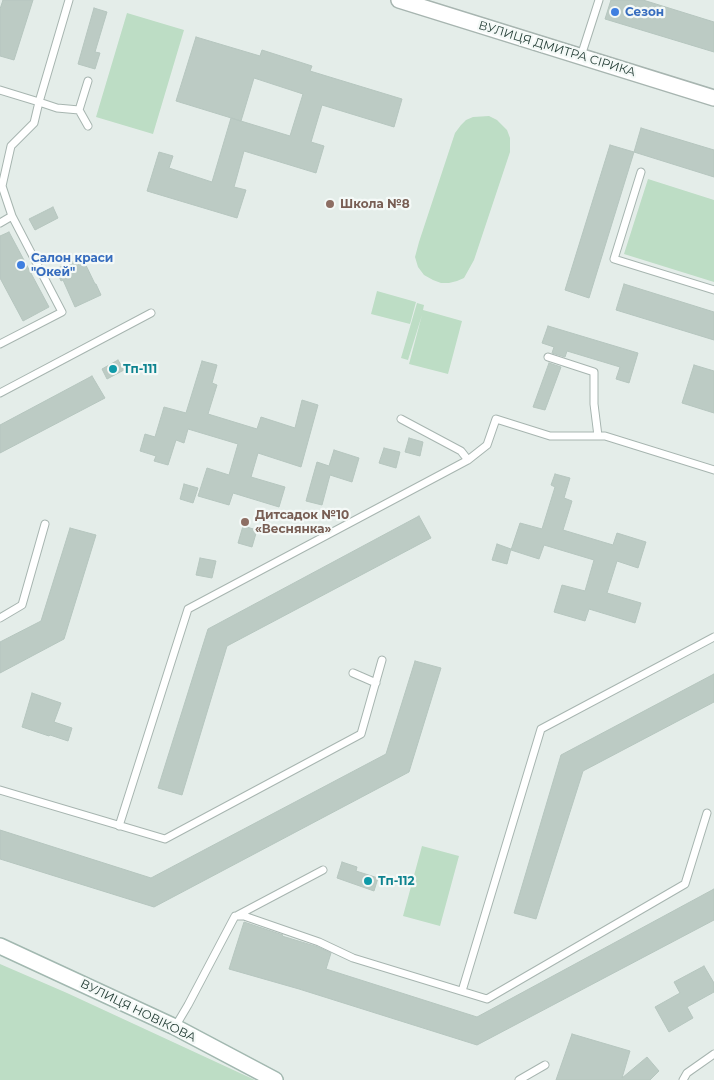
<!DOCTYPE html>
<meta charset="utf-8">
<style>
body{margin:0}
canvas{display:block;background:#e4ede9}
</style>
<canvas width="714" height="1080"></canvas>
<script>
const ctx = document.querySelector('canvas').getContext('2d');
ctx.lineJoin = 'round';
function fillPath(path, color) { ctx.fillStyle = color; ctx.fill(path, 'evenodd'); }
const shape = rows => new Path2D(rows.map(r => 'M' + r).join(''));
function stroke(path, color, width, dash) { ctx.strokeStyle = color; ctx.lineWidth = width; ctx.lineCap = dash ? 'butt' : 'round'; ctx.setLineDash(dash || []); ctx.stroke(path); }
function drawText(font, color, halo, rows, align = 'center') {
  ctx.font = font + ' Montserrat,sans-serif'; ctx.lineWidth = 4.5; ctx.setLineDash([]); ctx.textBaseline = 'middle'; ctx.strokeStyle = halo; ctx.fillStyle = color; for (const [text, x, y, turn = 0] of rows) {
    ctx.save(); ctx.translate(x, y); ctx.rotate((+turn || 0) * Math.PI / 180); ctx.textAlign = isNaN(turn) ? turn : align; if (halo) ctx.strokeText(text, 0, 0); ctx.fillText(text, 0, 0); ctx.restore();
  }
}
const green = shape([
 [127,13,184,30,153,134,96,117],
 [489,116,497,120,507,130,510,138,510,152,474,260,464,278,457,281,449,283,441,283,433,280,424,275,418,267,415,257,419,242,452,142,455,133,461,125,466,120,473,117],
 [648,179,714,200,714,282,624,254],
 [377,291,416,302,410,324,371,314],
 [417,303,424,305,423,310,462,321,448,374,409,364,422,315,408,360,401,358],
 [422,846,459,856,440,926,403,916],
 [0,964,67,993,255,1080,0,1080]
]);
const building = shape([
 [3,0,33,0,14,60,0,56,0,9,3,0],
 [611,0,643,0,714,22,714,52,605,19,611,0],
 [94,8,107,12,95,52,100,53,95,69,78,64,94,8],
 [196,37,260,56,262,50,312,66,310,71,402,99,394,127,322,105,311,142,324,146,316,173,244,151,234,187,246,190,237,218,147,191,159,152,173,156,169,168,212,182,231,118,290,136,303,94,254,78,241,121,176,101,196,37],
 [641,128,714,150,714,177,634,152,641,128],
 [610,145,634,152,589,298,565,290,610,145],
 [53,207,58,218,35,230,29,219,53,207],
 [9,232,49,307,23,321,0,278,0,236,9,232],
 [82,257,95,284,96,284,101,295,75,307,63,280,61,281,56,269,82,257],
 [624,284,714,312,714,340,616,310,624,284],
 [548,326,638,353,629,383,616,379,620,367,567,351,565,357,552,353,554,347,542,343,548,326],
 [118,360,124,370,107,379,102,369,118,360],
 [202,361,217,365,212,383,217,385,208,414,257,429,261,417,295,428,302,400,318,405,301,467,258,453,251,477,285,487,279,507,233,493,229,505,198,496,207,468,229,475,238,444,188,429,184,443,176,440,168,465,154,461,156,456,140,451,145,434,155,437,164,407,186,413,202,361],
 [549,363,561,367,545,410,533,407,549,363],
 [694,365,714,371,714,413,682,403,694,365],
 [92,376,105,398,0,453,0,425,92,376],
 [409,438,423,442,420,456,405,452,409,438],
 [384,448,400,452,396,468,379,463,384,448],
 [334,450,359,458,352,482,330,475,322,505,306,501,317,462,329,466,334,450],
 [555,474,570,478,564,498,572,501,563,530,613,545,617,533,646,542,638,568,617,561,607,593,641,603,635,623,589,609,585,621,554,612,562,585,585,591,594,560,544,545,539,559,511,550,520,523,542,529,555,487,551,485,555,474],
 [184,484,198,488,193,503,180,499,184,484],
 [419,516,431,538,227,646,182,795,158,788,208,629,419,516],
 [243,526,257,530,252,547,238,543,243,526],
 [70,528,96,535,64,639,0,673,0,642,41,621,70,528],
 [497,544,511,549,507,564,492,560,497,544],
 [200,558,216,561,212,578,196,575,200,558],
 [415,661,441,668,409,772,154,907,0,859,0,830,151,878,386,754,415,661],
 [714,674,714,702,583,771,536,919,514,913,561,755,714,674],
 [32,693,61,703,54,722,72,728,68,741,50,735,49,736,22,727,32,693],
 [342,862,357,867,356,871,378,878,374,891,337,878,342,862],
 [714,889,714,920,477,1045,299,989,229,969,244,922,283,935,282,936,318,947,331,953,326,969,477,1017,714,889],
 [704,966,714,983,714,992,687,1007,693,1018,669,1032,655,1007,680,993,674,982,704,966],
 [572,1034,630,1051,622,1078,647,1057,659,1071,650,1080,556,1080,572,1034]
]);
const service = shape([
 [581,56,599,0],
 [0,90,39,102,69,0],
 [79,110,88,81],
 [641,172,614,259,714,290],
 [0,223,12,216,2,186,11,146,34,123,39,102,57,108,79,110,88,126],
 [0,344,62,312,12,216],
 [548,357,594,372,594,404,598,436],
 [0,393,151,313],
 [401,419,461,451,468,460],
 [0,618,22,605,45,524],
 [353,673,376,683],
 [0,790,165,839,361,734,382,660],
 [119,826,188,609,468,460,487,445,496,419,550,436,605,436,714,470],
 [238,915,323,870],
 [462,991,541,729,714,637],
 [175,1027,188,1005,235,916,244,916,319,942,353,958,487,999,685,884,707,813],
 [519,1080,545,1065],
 [683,1080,687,1073,714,1054]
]);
const tertiary = shape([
 [399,0,714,98]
]);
const secondary = shape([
 [0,946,175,1027,275,1080]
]);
const markers = [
 [615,12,5,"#3f7fe0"],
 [330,204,5,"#8d6e63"],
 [21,265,5,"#3f7fe0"],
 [113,369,5,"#0f9aa8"],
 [245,522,5,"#8d6e63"],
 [368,881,5,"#0f9aa8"]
];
const shopNames = [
 ["Сезон",625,12],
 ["Салон краси",31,258],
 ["\"Окей\"",31,272]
];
const streetNames = [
 ["ВУЛИЦЯ ДМИТРА СІРИКА",557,49,17],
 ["ВУЛИЦЯ НОВІКОВА",138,1011,26]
];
const educationNames = [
 ["Школа №8",340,204],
 ["Дитсадок №10",255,515],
 ["«Веснянка»",255,529]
];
const cultureNames = [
 ["Тп-111",123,369],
 ["Тп-112",378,881]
];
fillPath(green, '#bdddc5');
fillPath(building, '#bccbc4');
stroke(building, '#b6c6bf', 1);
stroke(service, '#a7b5b0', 9);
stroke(tertiary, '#a7b5b0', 18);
stroke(secondary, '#a2b8b0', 18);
stroke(service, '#fff', 7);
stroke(tertiary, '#fff', 15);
stroke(secondary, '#fff', 15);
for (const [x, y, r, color] of markers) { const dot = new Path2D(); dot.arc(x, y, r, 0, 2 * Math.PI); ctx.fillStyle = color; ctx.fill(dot); stroke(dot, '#f4f9f7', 2); }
drawText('bold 12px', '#366cbe', '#f4f9f7', shopNames, 'left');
drawText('12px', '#243e36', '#f4f9f7', streetNames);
drawText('bold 12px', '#785e54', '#f4f9f7', educationNames, 'left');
drawText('bold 12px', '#0d838f', '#f4f9f7', cultureNames, 'left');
</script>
